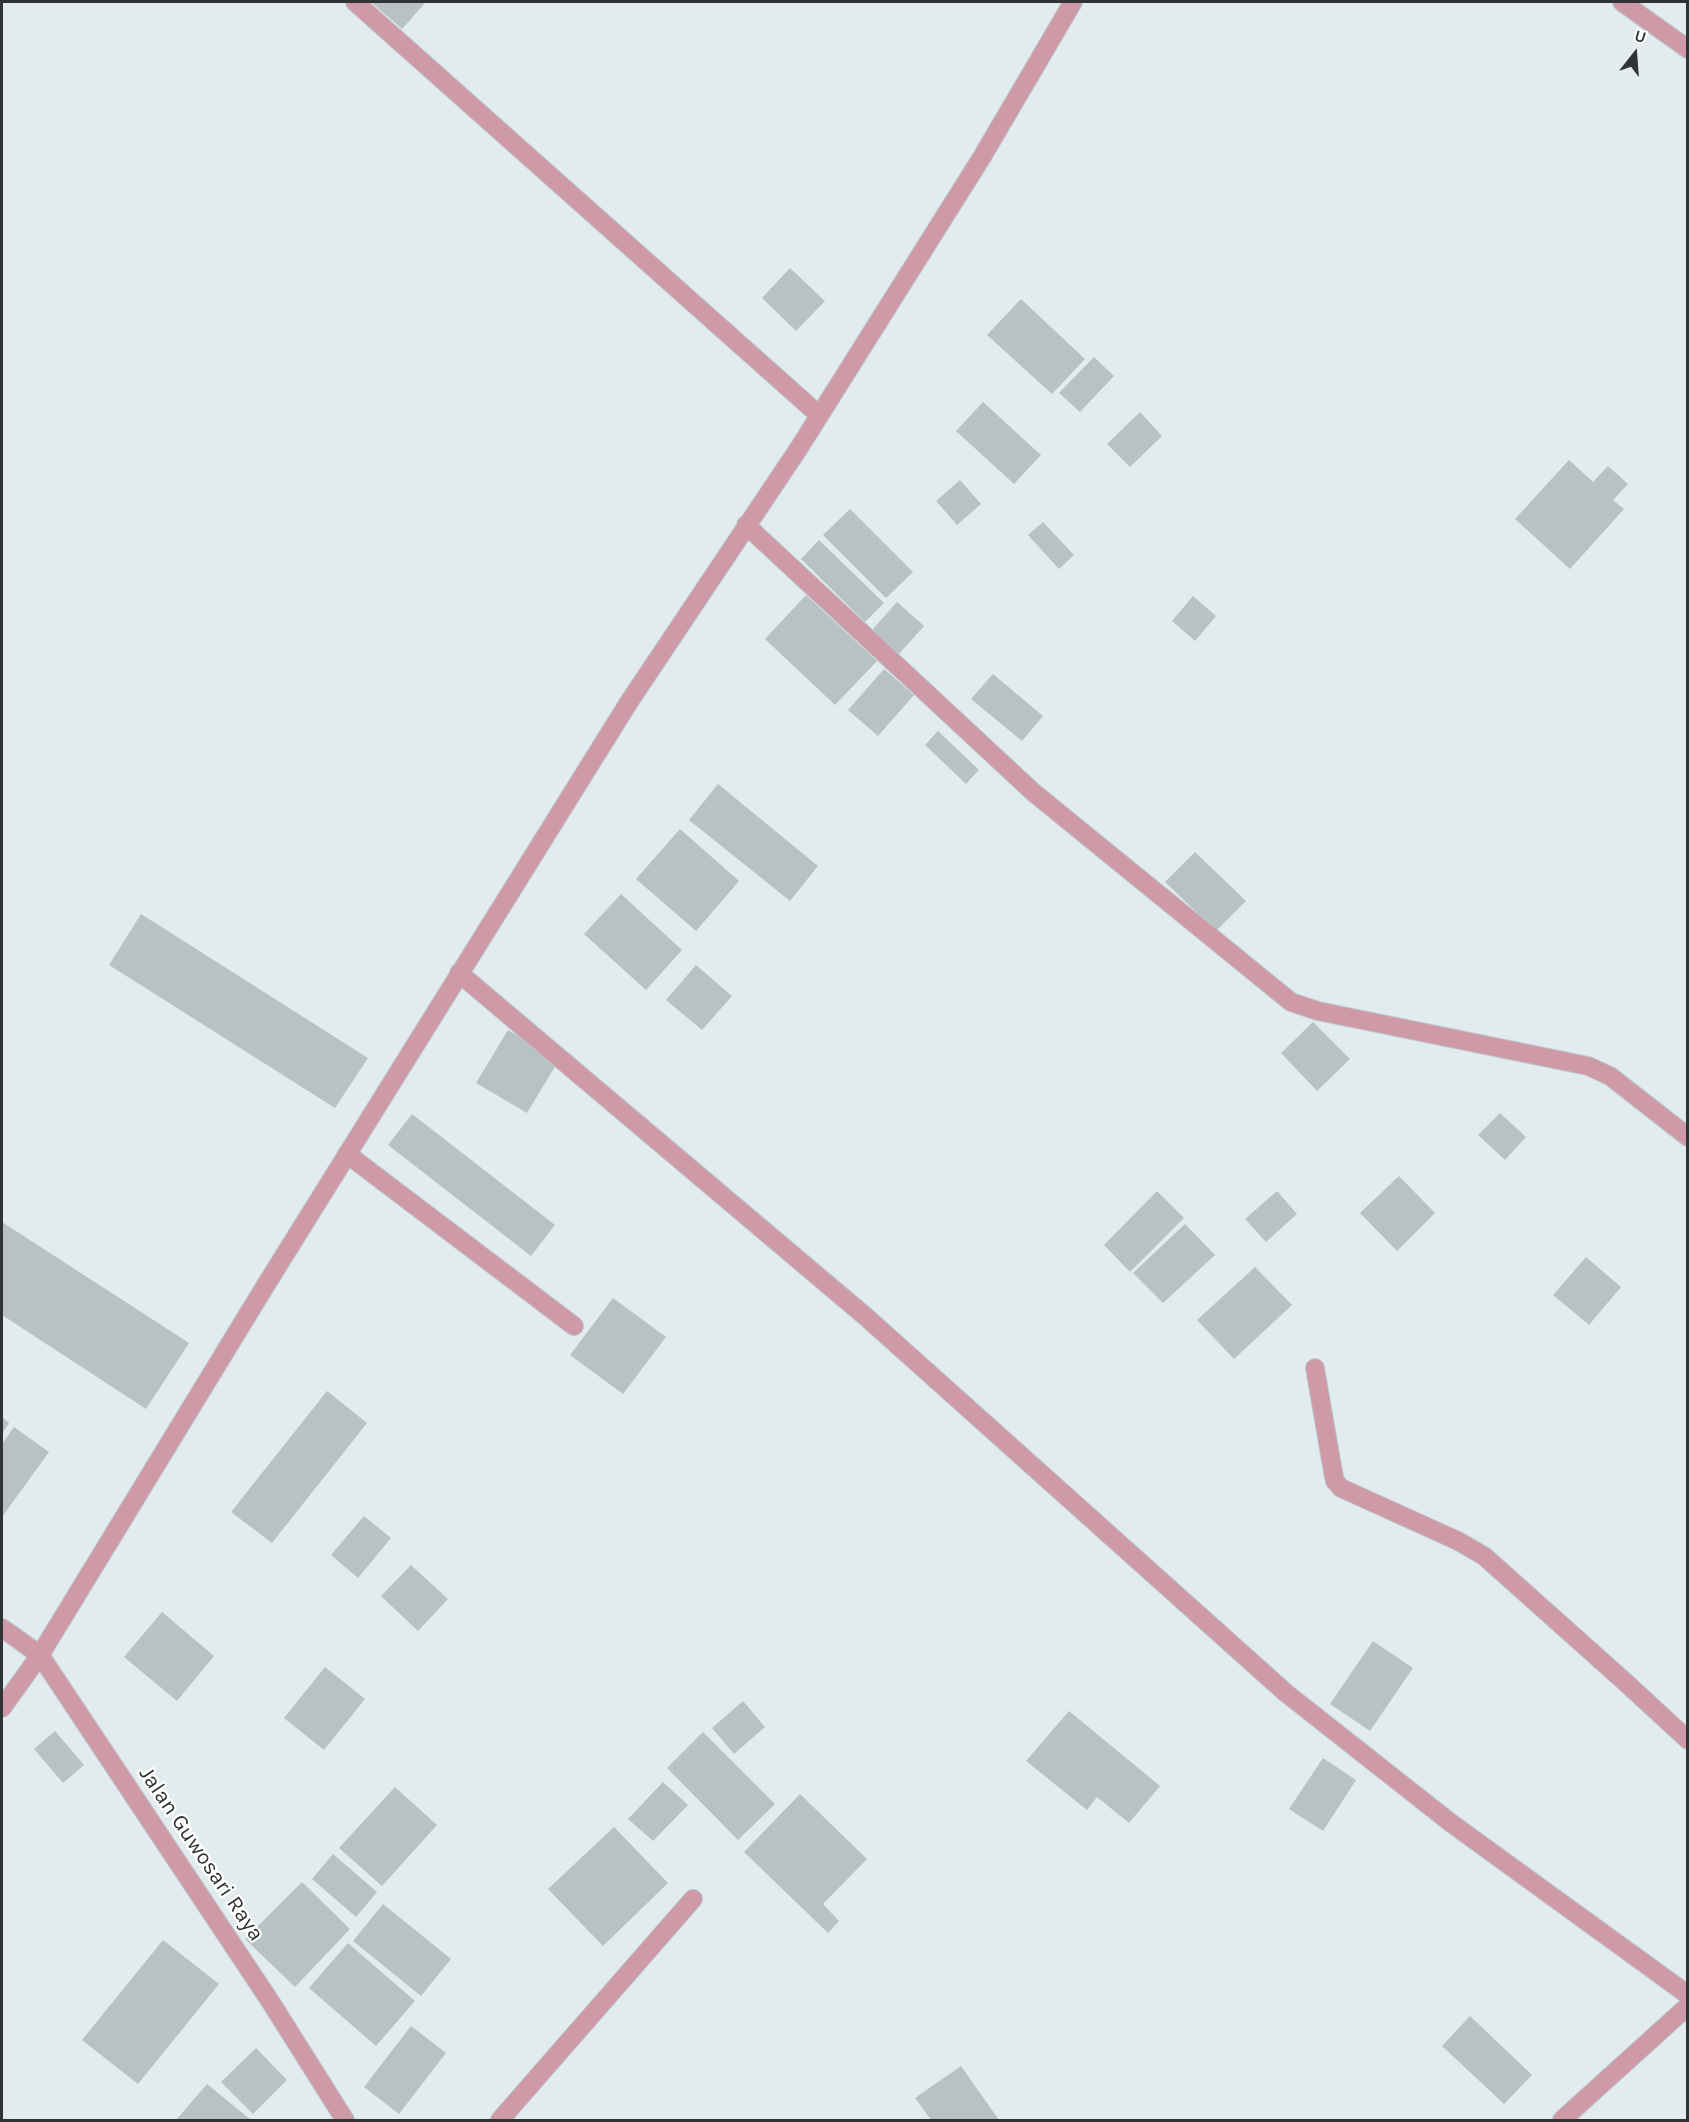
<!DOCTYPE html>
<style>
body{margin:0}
#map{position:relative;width:1689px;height:2122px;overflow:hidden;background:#e2ecee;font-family:Karla,sans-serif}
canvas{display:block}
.frame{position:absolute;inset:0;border:3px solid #2f3333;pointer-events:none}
.north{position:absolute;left:1605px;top:24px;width:60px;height:60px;-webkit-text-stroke:4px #fff;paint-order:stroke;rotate:17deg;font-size:16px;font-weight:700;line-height:24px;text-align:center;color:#2f3333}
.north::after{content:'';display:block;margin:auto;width:21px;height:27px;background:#2f3333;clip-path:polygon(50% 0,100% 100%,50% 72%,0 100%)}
</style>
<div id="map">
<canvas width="1689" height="2122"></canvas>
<div class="frame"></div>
<div class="north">U</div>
</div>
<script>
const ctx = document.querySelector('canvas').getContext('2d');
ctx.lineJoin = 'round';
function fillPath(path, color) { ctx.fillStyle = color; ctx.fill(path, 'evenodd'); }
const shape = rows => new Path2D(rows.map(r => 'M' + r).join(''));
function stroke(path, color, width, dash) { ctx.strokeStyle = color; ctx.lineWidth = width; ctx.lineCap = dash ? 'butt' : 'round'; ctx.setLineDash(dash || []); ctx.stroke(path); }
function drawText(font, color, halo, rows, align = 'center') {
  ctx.font = font + ' Karla,sans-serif'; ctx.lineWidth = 4.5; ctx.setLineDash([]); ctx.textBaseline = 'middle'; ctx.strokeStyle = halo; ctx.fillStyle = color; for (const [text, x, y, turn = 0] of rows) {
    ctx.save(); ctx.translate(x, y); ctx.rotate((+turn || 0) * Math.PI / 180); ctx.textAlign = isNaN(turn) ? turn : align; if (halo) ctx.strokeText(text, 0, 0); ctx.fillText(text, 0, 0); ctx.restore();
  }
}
const building = shape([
 [371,2,426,2,402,29],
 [790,268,825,301,796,331,762,298],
 [1021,299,1085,359,1052,394,987,335],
 [1094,357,1114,376,1080,412,1059,393],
 [983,402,1041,455,1014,484,956,431],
 [1140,412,1162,436,1130,467,1107,444],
 [1569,460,1593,482,1608,466,1628,484,1613,500,1624,509,1570,569,1515,519],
 [960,480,981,504,957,525,936,501],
 [850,509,913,572,886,598,823,535],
 [1043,522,1074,555,1059,569,1028,535],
 [819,540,884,603,865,622,801,559],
 [806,595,877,661,835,705,765,639],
 [1193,596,1216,616,1195,641,1172,621],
 [897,602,924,626,899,654,872,630],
 [884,669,914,695,878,736,848,710],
 [993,674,1043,716,1022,741,971,699],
 [938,731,979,770,966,784,925,745],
 [718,784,818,866,790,901,689,820],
 [680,829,739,881,696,931,636,879],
 [1195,852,1246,901,1216,931,1165,882],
 [621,894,682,950,646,990,584,934],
 [141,914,368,1058,335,1108,109,965],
 [696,965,732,996,702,1030,666,1000],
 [1313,1022,1350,1059,1317,1091,1281,1053],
 [508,1030,559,1060,527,1113,476,1083],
 [1500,1113,1526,1137,1505,1160,1478,1135],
 [412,1114,555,1225,531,1256,388,1145],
 [1399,1176,1435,1213,1397,1251,1360,1213],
 [1157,1191,1184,1218,1130,1272,1104,1245],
 [1277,1191,1297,1214,1266,1242,1245,1219],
 [2,1222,189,1343,146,1409,2,1315],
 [1185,1224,1215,1255,1163,1303,1133,1273],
 [1586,1257,1621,1287,1589,1325,1553,1295],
 [1255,1267,1292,1305,1234,1359,1197,1320],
 [613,1298,666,1337,623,1394,570,1355],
 [327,1391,367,1423,272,1543,231,1512],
 [2,1417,9,1423,2,1434],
 [14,1427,49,1452,2,1517,2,1444],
 [364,1516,391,1538,358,1578,331,1555],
 [411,1565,448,1599,418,1631,381,1596],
 [162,1612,214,1656,177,1701,124,1657],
 [1373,1641,1413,1668,1370,1731,1330,1704],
 [325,1667,365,1699,324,1750,284,1718],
 [743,1701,765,1727,734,1754,712,1728],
 [1069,1711,1160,1786,1129,1823,1097,1797,1087,1810,1026,1761],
 [55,1731,84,1765,63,1783,34,1749],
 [703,1732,775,1804,738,1840,667,1768],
 [1323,1758,1356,1780,1323,1831,1289,1809],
 [663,1782,688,1805,653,1841,628,1819],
 [395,1787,437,1825,382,1886,339,1848],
 [800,1794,867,1859,823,1904,839,1921,828,1933,744,1852],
 [614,1827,668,1883,603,1946,548,1889],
 [333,1854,377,1892,356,1917,312,1879],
 [302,1882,350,1929,295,1987,245,1939],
 [383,1904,451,1959,421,1996,353,1941],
 [163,1940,219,1984,138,2084,82,2040],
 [348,1943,415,2001,376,2046,309,1988],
 [1470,2016,1532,2075,1504,2104,1442,2046],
 [411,2026,446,2053,399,2114,364,2087],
 [256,2048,287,2080,253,2114,221,2082],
 [961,2066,999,2120,931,2120,915,2098],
 [207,2084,251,2120,176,2120]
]);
const minor = shape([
 [355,2,819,415],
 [1622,2,1688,49],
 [746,525,1033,792,1291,1002,1318,1011,1588,1066,1610,1076,1688,1137],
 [459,973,865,1316,1286,1693,1451,1823,1688,1995],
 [347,1154,574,1326],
 [1315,1368,1333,1472,1335,1481,1341,1488,1458,1541,1484,1556,1624,1681,1688,1740],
 [2,1628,40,1655,270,2001,345,2120],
 [2,1708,40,1655,264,1288,629,702,799,448,982,157,1073,2],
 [500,2120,693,1899],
 [1562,2120,1688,2006]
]);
const streetNames = [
 ["Jalan Guwosari Raya",201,1854,56]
];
fillPath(building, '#b8c2c3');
stroke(minor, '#bec7c9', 20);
stroke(minor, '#ce9aa8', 18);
drawText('22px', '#2f3333', '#fff', streetNames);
</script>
